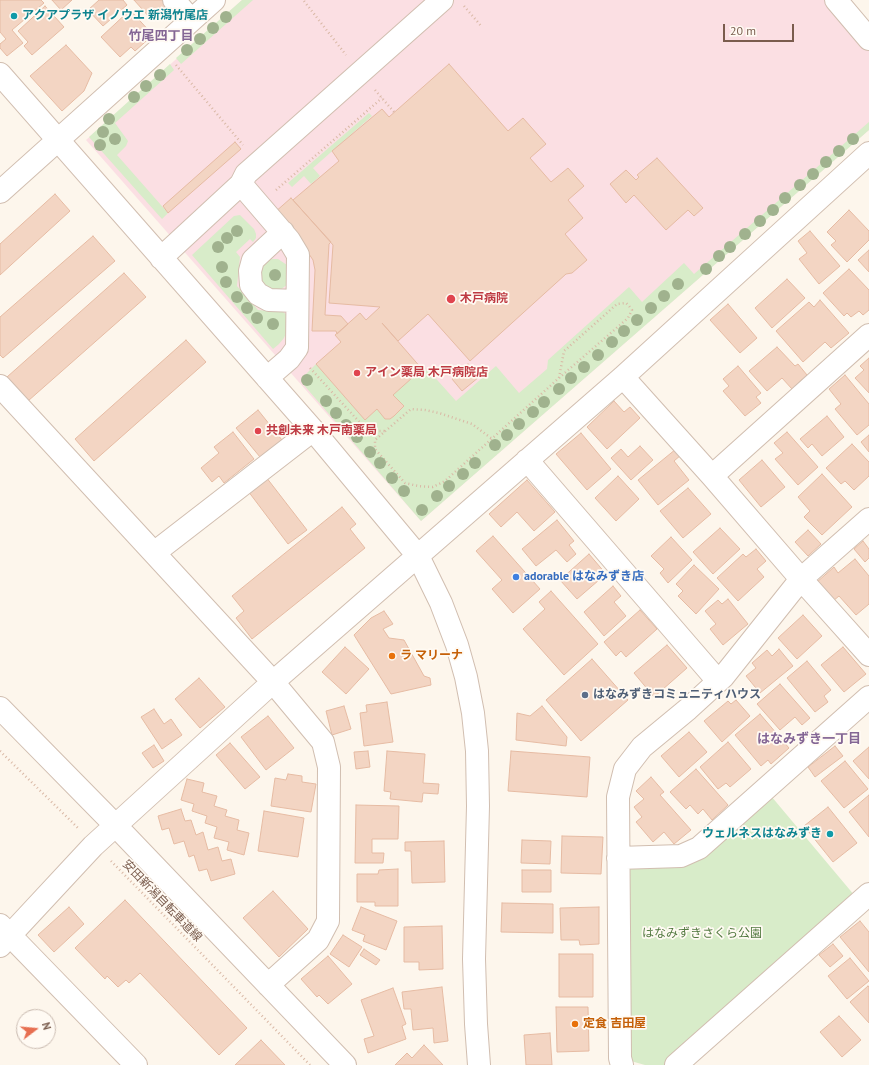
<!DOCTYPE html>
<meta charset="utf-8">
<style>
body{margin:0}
#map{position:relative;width:869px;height:1065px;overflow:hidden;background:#fdf6ec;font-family:"PT Sans",sans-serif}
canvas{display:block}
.north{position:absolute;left:16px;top:1009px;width:40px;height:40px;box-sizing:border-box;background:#fffaf3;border:1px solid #cabbb1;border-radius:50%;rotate:74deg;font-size:11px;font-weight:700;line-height:16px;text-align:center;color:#7a5c4d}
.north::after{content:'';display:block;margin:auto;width:14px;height:18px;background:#e76f51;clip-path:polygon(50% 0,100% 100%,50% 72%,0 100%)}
.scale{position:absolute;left:723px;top:24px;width:71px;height:18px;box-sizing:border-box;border:2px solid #7a5c4d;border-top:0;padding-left:5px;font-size:12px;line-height:14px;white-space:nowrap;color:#7a5c4d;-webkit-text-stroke:3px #fffaf3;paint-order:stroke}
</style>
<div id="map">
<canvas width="869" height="1065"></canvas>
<div class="north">N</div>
<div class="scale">20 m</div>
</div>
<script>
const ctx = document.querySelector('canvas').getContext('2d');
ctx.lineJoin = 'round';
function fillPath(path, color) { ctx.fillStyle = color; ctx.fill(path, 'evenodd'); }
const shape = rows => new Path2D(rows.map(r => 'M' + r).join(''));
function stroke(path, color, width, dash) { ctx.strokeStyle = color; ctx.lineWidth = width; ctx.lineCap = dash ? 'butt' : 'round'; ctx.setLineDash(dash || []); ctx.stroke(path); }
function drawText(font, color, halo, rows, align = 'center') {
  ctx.font = font + ' "PT Sans","Noto Sans JP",sans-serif'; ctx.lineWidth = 3.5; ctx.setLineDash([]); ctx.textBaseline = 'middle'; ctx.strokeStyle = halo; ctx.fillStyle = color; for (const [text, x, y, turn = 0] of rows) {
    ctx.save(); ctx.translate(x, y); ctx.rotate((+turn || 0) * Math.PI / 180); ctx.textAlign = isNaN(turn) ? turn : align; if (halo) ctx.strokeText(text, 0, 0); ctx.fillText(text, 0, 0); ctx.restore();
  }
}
const medical = shape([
 [242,0,830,0,869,46,869,130,421,521,86,140]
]);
const green = shape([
 [242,0,253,0,181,64,176,58],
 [170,64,174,70,115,123,128,141,126,146,117,155,168,213,162,219,89,137],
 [369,113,372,116,313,168,320,176,311,184,304,176,292,187,288,183],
 [869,122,869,130,421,521,303,384,302,381,303,377,316,364,365,420,422,369,430,372,456,401,496,366,519,393,547,369,548,360,629,287,642,302,684,263,694,274],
 [240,215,254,229,256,234,256,238,253,242,250,239,236,252,240,257,237,286,258,310,283,312,287,315,287,331,284,338,279,344,273,349,192,255,234,216],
 [272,259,278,259,287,265,288,284,280,290,275,291,261,285,259,269,267,261],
 [766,790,860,902,676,1065,645,1065,620,1058,618,858,681,856]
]);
const building = shape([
 [0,0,41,0,44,3,12,30,23,43,7,56,0,48,0,44,6,39,0,32,0,0],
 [52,0,72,0,61,10,52,0],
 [99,0,123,0,127,5,103,26,88,10,99,0],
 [134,0,163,0,167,5,151,19,134,0],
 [45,6,64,27,32,55,24,46,28,42,18,31,45,6],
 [130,10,153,35,135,51,131,47,120,57,101,37,130,10],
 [66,45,92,73,84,91,62,111,30,76,66,45],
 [449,64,508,131,523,118,546,144,530,158,551,182,568,168,584,186,568,200,583,218,565,234,587,260,572,273,566,274,470,361,428,314,398,341,382,323,422,369,393,395,404,406,394,416,390,419,385,419,377,409,365,420,316,364,341,342,335,335,342,329,360,313,366,320,380,307,329,303,333,245,293,200,339,161,332,151,382,109,389,117,449,64],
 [235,142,241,149,168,213,163,206,235,142],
 [657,158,703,208,694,216,688,210,666,230,634,195,626,203,610,184,626,170,636,180,639,177,637,175,657,158],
 [55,194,70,211,0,275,0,244,55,194],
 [291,198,331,242,329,244,325,315,341,316,348,324,337,334,336,331,312,331,315,270,313,260,307,251,274,213,291,198],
 [849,210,869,231,869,240,847,262,831,245,836,241,827,232,849,210],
 [810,231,840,266,819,284,799,259,807,253,798,241,810,231],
 [93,236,115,261,3,358,0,355,0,317,93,236],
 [869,250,869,272,858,260,869,250],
 [849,269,869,290,869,310,863,315,859,311,851,317,847,313,844,316,823,293,849,269],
 [124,273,146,297,28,401,7,377,124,273],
 [787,279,805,298,772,328,755,308,787,279],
 [820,300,849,333,831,348,825,342,803,362,776,331,809,302,814,307,820,300],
 [728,304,757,338,740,353,710,320,728,304],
 [186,340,206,362,94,461,75,439,186,340],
 [777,347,795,366,798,364,807,375,792,389,782,378,767,391,749,371,777,347],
 [869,358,869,393,855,378,864,370,860,366,869,358],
 [468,364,479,377,462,391,452,379,468,364],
 [738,366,761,393,756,397,761,403,745,416,723,391,729,386,723,379,738,366],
 [845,375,869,404,869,425,857,435,835,409,841,404,829,389,845,375],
 [614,401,624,412,630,407,640,418,607,449,587,427,614,401],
 [258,410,282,440,260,457,236,428,258,410],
 [827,416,844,437,822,456,812,444,808,448,800,439,827,416],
 [233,432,254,459,224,483,219,476,212,482,201,468,219,453,214,447,233,432],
 [787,432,818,467,798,485,775,459,783,453,774,443,787,432],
 [581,433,611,469,587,490,556,454,581,433],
 [869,435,869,452,861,442,869,435],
 [852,444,869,462,869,476,854,490,845,481,841,484,826,468,852,444],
 [640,446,653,460,631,480,611,458,621,449,628,457,640,446],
 [676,449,681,455,674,461,689,480,658,505,638,480,676,449],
 [762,460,785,487,761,507,739,480,762,460],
 [822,474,852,507,822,535,804,517,810,511,798,497,822,474],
 [618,476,639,499,616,521,595,498,618,476],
 [266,477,307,530,288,544,248,491,266,477],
 [527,480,555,512,534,531,517,512,501,527,489,514,527,480],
 [688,488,711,514,683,538,660,511,688,488],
 [342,507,356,524,350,529,365,548,252,639,236,618,244,611,232,596,342,507],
 [557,520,574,541,569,545,576,554,567,562,556,550,536,566,522,549,557,520],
 [720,528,740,549,713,574,693,552,720,528],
 [808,530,821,544,808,556,795,542,808,530],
 [493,536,540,589,513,613,492,589,502,580,476,551,493,536],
 [671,537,692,560,668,583,660,573,664,569,651,556,671,537],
 [863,541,869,549,869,558,865,562,854,549,863,541],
 [756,549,766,561,757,569,764,577,738,601,717,578,743,554,746,557,756,549],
 [589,554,606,574,577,599,560,580,589,554],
 [855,559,869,576,869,604,856,615,839,596,833,601,817,582,834,567,838,573,855,559],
 [694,565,719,589,696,614,678,596,683,591,676,584,694,565],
 [613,586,621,596,614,602,626,616,604,636,584,612,613,586],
 [551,591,598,644,564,675,523,629,545,609,539,602,551,591],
 [728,599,748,624,723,645,710,629,716,624,705,611,718,600,722,604,728,599],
 [640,610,657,629,626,657,621,651,616,656,604,642,640,610],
 [384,611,393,624,383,629,389,638,404,640,424,676,430,678,431,685,391,694,354,635,371,618,384,611],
 [803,615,822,636,797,659,778,638,803,615],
 [667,645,687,668,654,697,634,673,667,645],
 [345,647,369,669,346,694,322,672,345,647],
 [843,647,866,674,844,692,821,665,843,647],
 [779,649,793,666,760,693,746,676,756,668,752,663,767,650,772,656,779,649],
 [592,659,628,700,581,741,546,700,592,659],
 [807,661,831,690,824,696,828,702,815,712,787,678,807,661],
 [199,678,225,707,200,728,175,699,199,678],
 [780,684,810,718,802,725,795,717,780,730,757,704,780,684],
 [736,700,750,716,722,742,704,721,728,701,731,704,736,700],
 [387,702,393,742,364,746,360,713,367,712,366,705,387,702],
 [344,706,351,729,332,735,326,711,344,706],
 [542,706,567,737,566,746,516,740,517,713,530,716,542,706],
 [154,709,164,724,171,719,182,735,162,749,141,717,154,709],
 [760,714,789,748,771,764,768,760,761,766,735,735,760,714],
 [268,716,294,748,266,770,241,737,268,716],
 [689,732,707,752,679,777,661,756,689,732],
 [728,742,751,769,730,787,726,783,718,789,700,767,728,742],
 [230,743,260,777,245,789,216,755,230,743],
 [154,745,164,761,153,768,142,753,154,745],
 [835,746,843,756,815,777,808,767,835,746],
 [869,747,869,779,853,761,869,747],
 [368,751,370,767,356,769,354,752,368,751],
 [387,751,425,754,423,783,439,784,438,794,423,793,422,802,390,799,391,792,384,791,387,751],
 [511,751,590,757,587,797,508,791,511,751],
 [845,761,868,789,844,808,821,781,845,761],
 [696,769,728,805,712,820,703,809,698,814,690,805,686,809,670,792,696,769],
 [288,774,302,776,302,782,316,784,311,812,271,806,275,778,286,780,288,774],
 [651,777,664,792,660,795,691,830,674,844,664,832,653,842,636,822,642,817,634,807,644,799,636,791,651,777],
 [187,779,204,783,202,792,217,796,214,806,227,810,225,816,239,820,237,830,249,833,244,855,227,850,229,842,214,838,217,827,205,823,207,816,192,811,194,804,181,800,187,779],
 [869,795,869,837,849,812,869,795],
 [356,805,399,806,398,839,372,839,372,853,384,853,383,863,355,863,356,805],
 [828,807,857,843,833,862,804,826,828,807],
 [181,809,185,821,191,820,196,835,203,832,208,850,218,847,222,861,231,859,235,874,211,881,207,869,199,871,194,855,189,857,184,841,174,844,169,828,162,830,158,816,181,809],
 [264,811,304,818,298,857,258,851,264,811],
 [562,836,603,837,601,874,561,873,562,836],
 [522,840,551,841,550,864,521,863,522,840],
 [444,841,445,882,412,883,411,851,405,851,405,842,444,841],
 [398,869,398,906,375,906,375,902,357,902,357,874,378,874,379,870,398,869],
 [522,870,551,870,551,892,522,892,522,870],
 [273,891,308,929,279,957,243,918,273,891],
 [125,900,247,1028,219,1055,140,973,129,983,126,980,118,987,107,976,105,979,75,948,125,900],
 [502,903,553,904,553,933,501,932,502,903],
 [69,907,84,924,54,952,38,935,69,907],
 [361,907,397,921,386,950,363,941,365,935,352,930,361,907],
 [599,907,599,944,580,945,579,940,561,940,560,908,599,907],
 [860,921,869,932,869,972,840,937,860,921],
 [442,926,443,969,419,970,419,962,404,962,404,927,442,926],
 [343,935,362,947,349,967,330,954,343,935],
 [833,944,843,956,830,967,819,955,833,944],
 [364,949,380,960,376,965,360,955,364,949],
 [559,954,593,954,593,997,559,997,559,954],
 [328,956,352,984,328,1004,319,995,317,997,301,979,328,956],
 [850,958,869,981,847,999,828,976,850,958],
 [868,986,869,987,869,1023,850,1002,868,986],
 [442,987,448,1041,434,1043,433,1028,413,1030,411,1009,404,1009,402,992,442,987],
 [393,988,406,1024,402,1026,406,1039,368,1053,364,1039,374,1036,361,1000,393,988],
 [556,1007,588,1007,589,1051,557,1052,556,1007],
 [839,1016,861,1040,842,1057,820,1032,839,1016],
 [550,1033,552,1065,526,1065,524,1035,550,1033],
 [261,1040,285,1065,235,1065,261,1040],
 [424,1045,443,1065,395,1065,407,1053,412,1058,424,1045]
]);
const path = shape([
 [304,1,346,55],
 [464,6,482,27],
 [176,65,243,145],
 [375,90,394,112],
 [276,190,382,98],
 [310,368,363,426,376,431,385,431],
 [491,438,472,424,439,413,425,410,411,409,375,440,375,449,405,483,418,486,433,487,445,481,559,378,628,318,632,310,629,306,626,303,617,304,564,351,559,378],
 [0,751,78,828],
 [111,861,310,1065]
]);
const minor = shape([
 [174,0,191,20],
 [836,0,869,39],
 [0,74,313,430,418,556,441,603,457,645,466,677,473,713,477,751,478,806,474,959,476,1024,479,1065],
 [241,184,246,174,254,167,442,0],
 [0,192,214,0],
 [283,232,253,260,250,271,251,285,258,294,269,300,297,301],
 [161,258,241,184,289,240,298,255,297,348,289,359,267,378],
 [623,377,712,476,801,579,869,655],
 [0,386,273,682,323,742,329,767,328,921,318,940,268,985],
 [527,460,718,681],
 [712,476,869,335],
 [154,553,313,430],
 [0,708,116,826,345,1065],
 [618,858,681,856,699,848,869,697],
 [0,925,136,1065],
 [0,946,93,846,273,682,623,377,869,153],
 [622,1065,620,1058,618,797,625,769,642,747,688,709,723,677,801,579,869,519],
 [676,1065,869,894]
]);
const trees = [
 [226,17],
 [213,28],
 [200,39],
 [187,50],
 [160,75],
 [146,86],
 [134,97],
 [109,119],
 [103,132],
 [115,139],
 [853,139],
 [100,145],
 [839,151],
 [826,162],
 [813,174],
 [800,185],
 [785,198],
 [773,210],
 [760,221],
 [237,231],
 [745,234],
 [227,238],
 [218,247],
 [730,247],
 [719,256],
 [222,267],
 [706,269],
 [275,275],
 [226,282],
 [678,284],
 [664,296],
 [237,297],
 [247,308],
 [651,308],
 [257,318],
 [637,320],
 [273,324],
 [624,331],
 [612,342],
 [598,355],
 [584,367],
 [571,378],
 [307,380],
 [559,389],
 [326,401],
 [544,402],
 [533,412],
 [336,413],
 [519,424],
 [346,425],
 [507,435],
 [357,437],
 [495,445],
 [370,452],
 [380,463],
 [475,463],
 [463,474],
 [392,478],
 [449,486],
 [404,491],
 [437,496],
 [422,510]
];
const markers = [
 [14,16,4,"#0f9aa8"],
 [451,299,5,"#e0444e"],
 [357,373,4,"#e0444e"],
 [258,431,4,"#e0444e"],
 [516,577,4,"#3f7fe0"],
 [392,656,4,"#e8710a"],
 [585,695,4,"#5c6f8a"],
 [830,834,4,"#0f9aa8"],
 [575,1024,4,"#e8710a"]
];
const cultureNames = [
 ["アクアプラザ イノウエ 新潟竹尾店",22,16],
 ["ウェルネスはなみずき",822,834,"right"]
];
const healthNames = [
 ["木戸病院",460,299],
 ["アイン薬局 木戸病院店",365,373],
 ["共創未来 木戸南薬局",266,431]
];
const shopNames = [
 ["adorable はなみずき店",524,577]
];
const foodNames = [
 ["ラ マリーナ",400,656],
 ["定食 吉田屋",583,1024]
];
const serviceNames = [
 ["はなみずきコミュニティハウス",593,695]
];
const streetNames = [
 ["安田新潟自転車道線",162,901,46]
];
const parkNames = [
 ["はなみずきさくら公園",702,934]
];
const neighbourhoodNames = [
 ["竹尾四丁目",161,36],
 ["はなみずき一丁目",809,739]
];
fillPath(medical, '#fbdfe3');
fillPath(green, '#d8ecc9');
fillPath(building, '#f3d5c3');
stroke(building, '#e6bba3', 1);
stroke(minor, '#d1beb0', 24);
stroke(path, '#d9b8a5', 2.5, [1, 3]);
stroke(minor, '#fff', 22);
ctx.fillStyle = '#a0b28e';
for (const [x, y] of trees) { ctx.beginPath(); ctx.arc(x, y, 6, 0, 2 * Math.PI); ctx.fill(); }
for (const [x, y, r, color] of markers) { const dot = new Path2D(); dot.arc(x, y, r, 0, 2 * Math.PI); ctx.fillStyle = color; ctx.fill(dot); stroke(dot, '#fffaf3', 1.5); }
drawText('bold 12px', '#0d838f', '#fffaf3', cultureNames, 'left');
drawText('bold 12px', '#be3a42', '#fffaf3', healthNames, 'left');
drawText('bold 12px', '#366cbe', '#fffaf3', shopNames, 'left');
drawText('bold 12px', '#c56008', '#fffaf3', foodNames, 'left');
drawText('bold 12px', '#4e5e75', '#fffaf3', serviceNames, 'left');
drawText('12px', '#7a5c4d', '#fffaf3', streetNames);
drawText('12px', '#537a41', '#fffaf3', parkNames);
drawText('bold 13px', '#846695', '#fffaf3', neighbourhoodNames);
</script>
